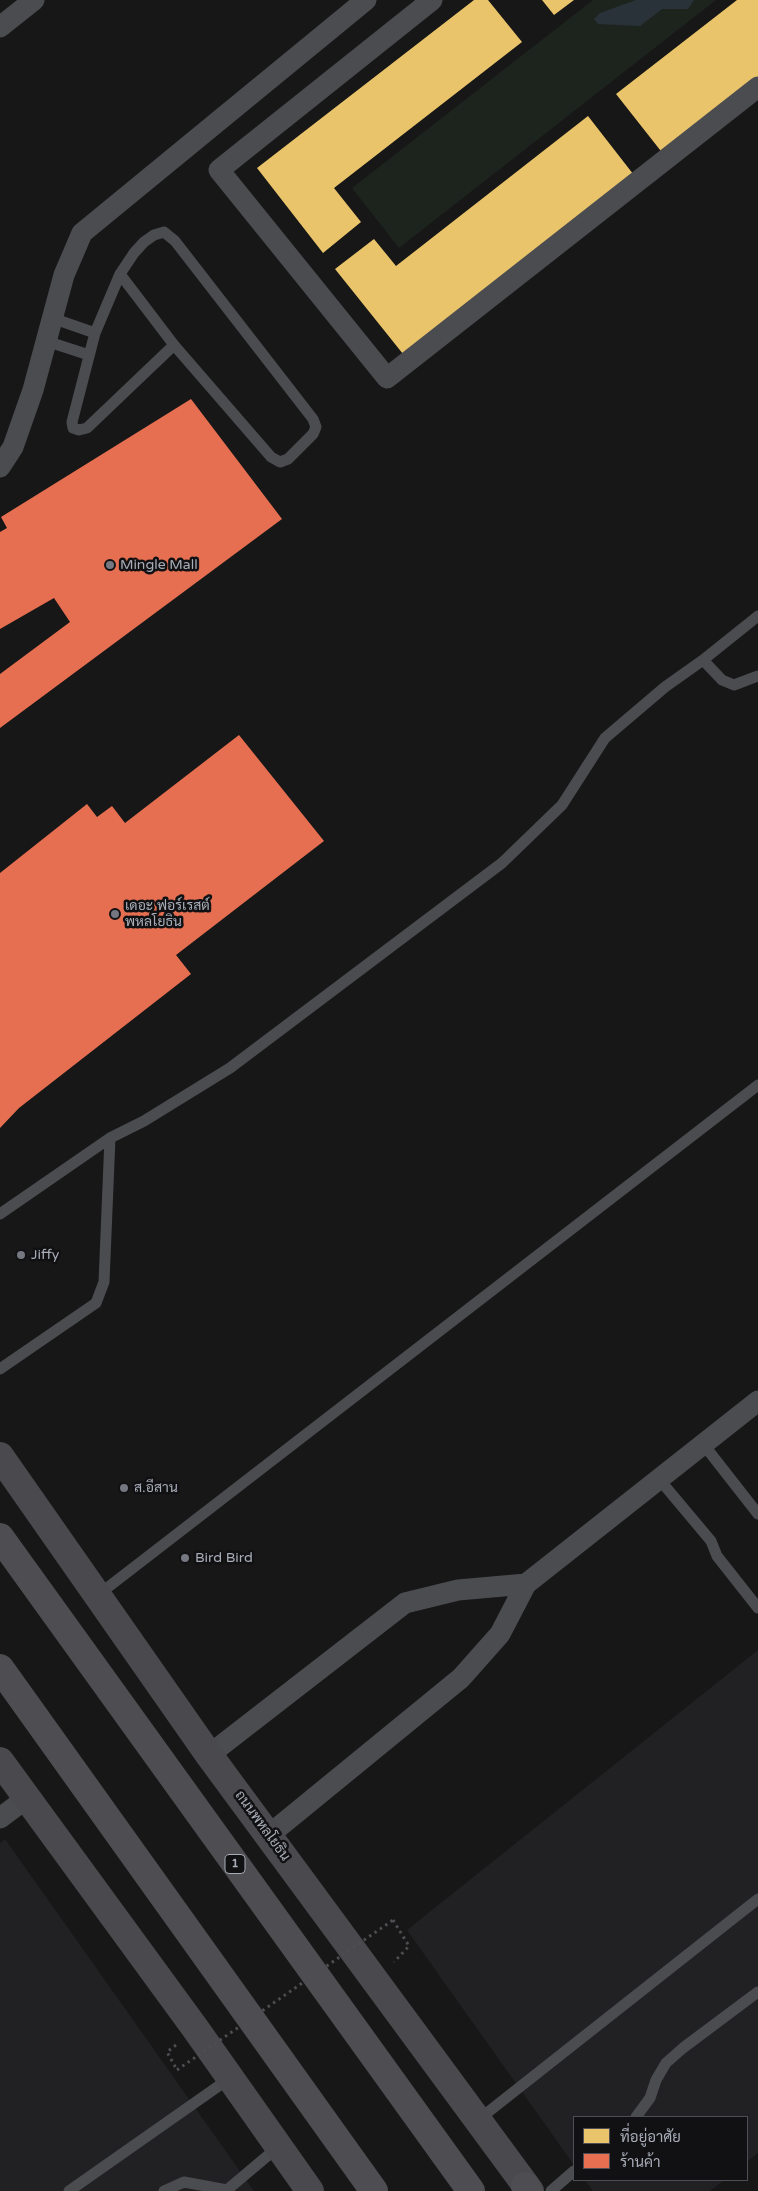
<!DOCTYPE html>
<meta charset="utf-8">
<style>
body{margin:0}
#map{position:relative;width:758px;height:2191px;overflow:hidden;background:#171717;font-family:"Varela Round",Sarabun,sans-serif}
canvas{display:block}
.legend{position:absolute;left:573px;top:2116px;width:175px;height:65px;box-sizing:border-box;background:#111113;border:1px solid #4d4f55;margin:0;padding:6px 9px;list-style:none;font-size:15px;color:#a8adb8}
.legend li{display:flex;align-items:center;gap:10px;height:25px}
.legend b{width:25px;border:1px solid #4d4f55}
</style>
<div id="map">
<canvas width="758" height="2191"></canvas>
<ul class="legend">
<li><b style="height:14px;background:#e9c46a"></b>ที่อยู่อาศัย</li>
<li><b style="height:14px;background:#e76f51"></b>ร้านค้า</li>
</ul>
</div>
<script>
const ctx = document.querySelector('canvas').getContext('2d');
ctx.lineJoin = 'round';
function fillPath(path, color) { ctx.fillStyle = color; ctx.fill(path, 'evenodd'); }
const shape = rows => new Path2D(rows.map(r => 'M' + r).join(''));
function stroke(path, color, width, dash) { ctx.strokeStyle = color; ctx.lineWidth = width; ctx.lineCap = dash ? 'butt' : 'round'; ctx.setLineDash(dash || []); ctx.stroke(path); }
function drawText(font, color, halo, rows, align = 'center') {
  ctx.font = font + ' "Varela Round",Sarabun,sans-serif'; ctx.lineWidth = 5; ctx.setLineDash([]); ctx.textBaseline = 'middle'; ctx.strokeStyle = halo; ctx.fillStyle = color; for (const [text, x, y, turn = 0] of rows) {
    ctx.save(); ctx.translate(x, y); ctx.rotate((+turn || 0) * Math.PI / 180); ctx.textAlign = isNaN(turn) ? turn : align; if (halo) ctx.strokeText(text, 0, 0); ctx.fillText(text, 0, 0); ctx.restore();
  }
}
const built = shape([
 [758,1650,758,2153,747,2162,747,2117,574,2117,574,2165,407,1930],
 [5,1839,254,2191,0,2191,0,1843],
 [585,2180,724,2180,710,2191,593,2191]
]);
const green = shape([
 [593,0,716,0,399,248,352,188]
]);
const water = shape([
 [636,0,694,0,688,9,662,9,640,26,598,24,594,19,600,13]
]);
const homes = shape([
 [474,0,488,0,522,42,334,188,361,222,323,253,257,168],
 [542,0,574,0,554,15],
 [737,0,758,0,758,82,664,155,616,94],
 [588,116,637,179,407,359,335,269,374,239,396,266]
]);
const shops = shape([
 [191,399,282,519,0,728,0,674,70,622,54,598,0,629,0,532,7,528,1,517],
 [239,735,324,841,176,955,191,974,19,1108,0,1128,0,873,87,804,97,817,112,806,125,823]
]);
const path = shape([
 [393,1920,409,1946,394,1962],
 [176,2045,167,2052,177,2070]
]);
const service = shape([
 [120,274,174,345,87,428,79,430,73,428,72,422,95,333,120,274,134,253,144,242,154,235,164,232,175,241,313,419,316,427,313,434,288,459,280,462,271,457,174,345],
 [52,318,95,333],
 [46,341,89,355],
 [703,660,722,680,734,685,758,676],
 [0,1214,110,1138,144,1121,230,1068,502,863,562,805,605,738,665,687,703,660,758,616],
 [0,1369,96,1303,104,1282,110,1138],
 [704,1445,758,1514],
 [659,1479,711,1541,717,1556,758,1608],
 [98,1595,758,1085],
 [636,2117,650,2098,656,2080,666,2063,683,2048,758,1992],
 [478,2120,758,1899],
 [69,2191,230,2078],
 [164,2191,184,2182,227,2190,278,2147],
 [551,2191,574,2171]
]);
const minor = shape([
 [432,0,219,170,387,378,758,87],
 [0,27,34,0],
 [0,467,13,447,33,390,64,275,82,233,366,0],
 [209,1755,405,1603,458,1590,526,1584],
 [0,1818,28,1797],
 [269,1835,461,1678,500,1634,526,1584,758,1401]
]);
const secondary = shape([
 [0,1456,209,1755,530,2191],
 [0,1761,195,2028,310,2191]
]);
const trunk = shape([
 [0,1537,471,2191],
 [0,1668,374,2191],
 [525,2186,528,2191]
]);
const pathBridge = shape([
 [177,2070,393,1920]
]);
const markers = [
 [110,565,5,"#757880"],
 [115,914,5,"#757880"],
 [21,1255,5,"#757880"],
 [124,1488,5,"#757880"],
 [185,1558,5,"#757880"]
];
const shields = [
 [235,1864,20]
];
const shieldNames = [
 ["1",235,1864]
];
const poiNames = [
 ["Mingle Mall",120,565],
 ["เดอะ ฟอร์เรสต์",125,906],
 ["พหลโยธิน",125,922],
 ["Jiffy",31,1255],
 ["ส.อีสาน",134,1488],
 ["Bird Bird",195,1558]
];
const streetNames = [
 ["ถนนพหลโยธิน",262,1826,54]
];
fillPath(built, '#212123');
fillPath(green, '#1d241e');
fillPath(water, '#2a3239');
fillPath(homes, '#e9c46a');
fillPath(shops, '#e76f51');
stroke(path, '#4d4e52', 3, [2.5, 4]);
stroke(service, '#4b4c50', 11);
stroke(minor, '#4b4c50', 21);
stroke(secondary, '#4a4a4e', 28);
stroke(trunk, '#4e4e52', 28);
stroke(pathBridge, '#4d4e52', 3, [2.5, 4]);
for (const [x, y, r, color] of markers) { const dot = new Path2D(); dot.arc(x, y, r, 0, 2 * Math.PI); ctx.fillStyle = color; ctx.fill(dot); stroke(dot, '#111113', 2); }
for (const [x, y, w] of shields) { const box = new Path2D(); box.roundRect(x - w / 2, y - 9.5, w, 19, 4); ctx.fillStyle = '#111113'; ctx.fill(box); stroke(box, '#a8adb8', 1); }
drawText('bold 12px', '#a8adb8', null, shieldNames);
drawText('14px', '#a8adb8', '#111113', poiNames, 'left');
drawText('14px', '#a8adb8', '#111113', streetNames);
</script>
